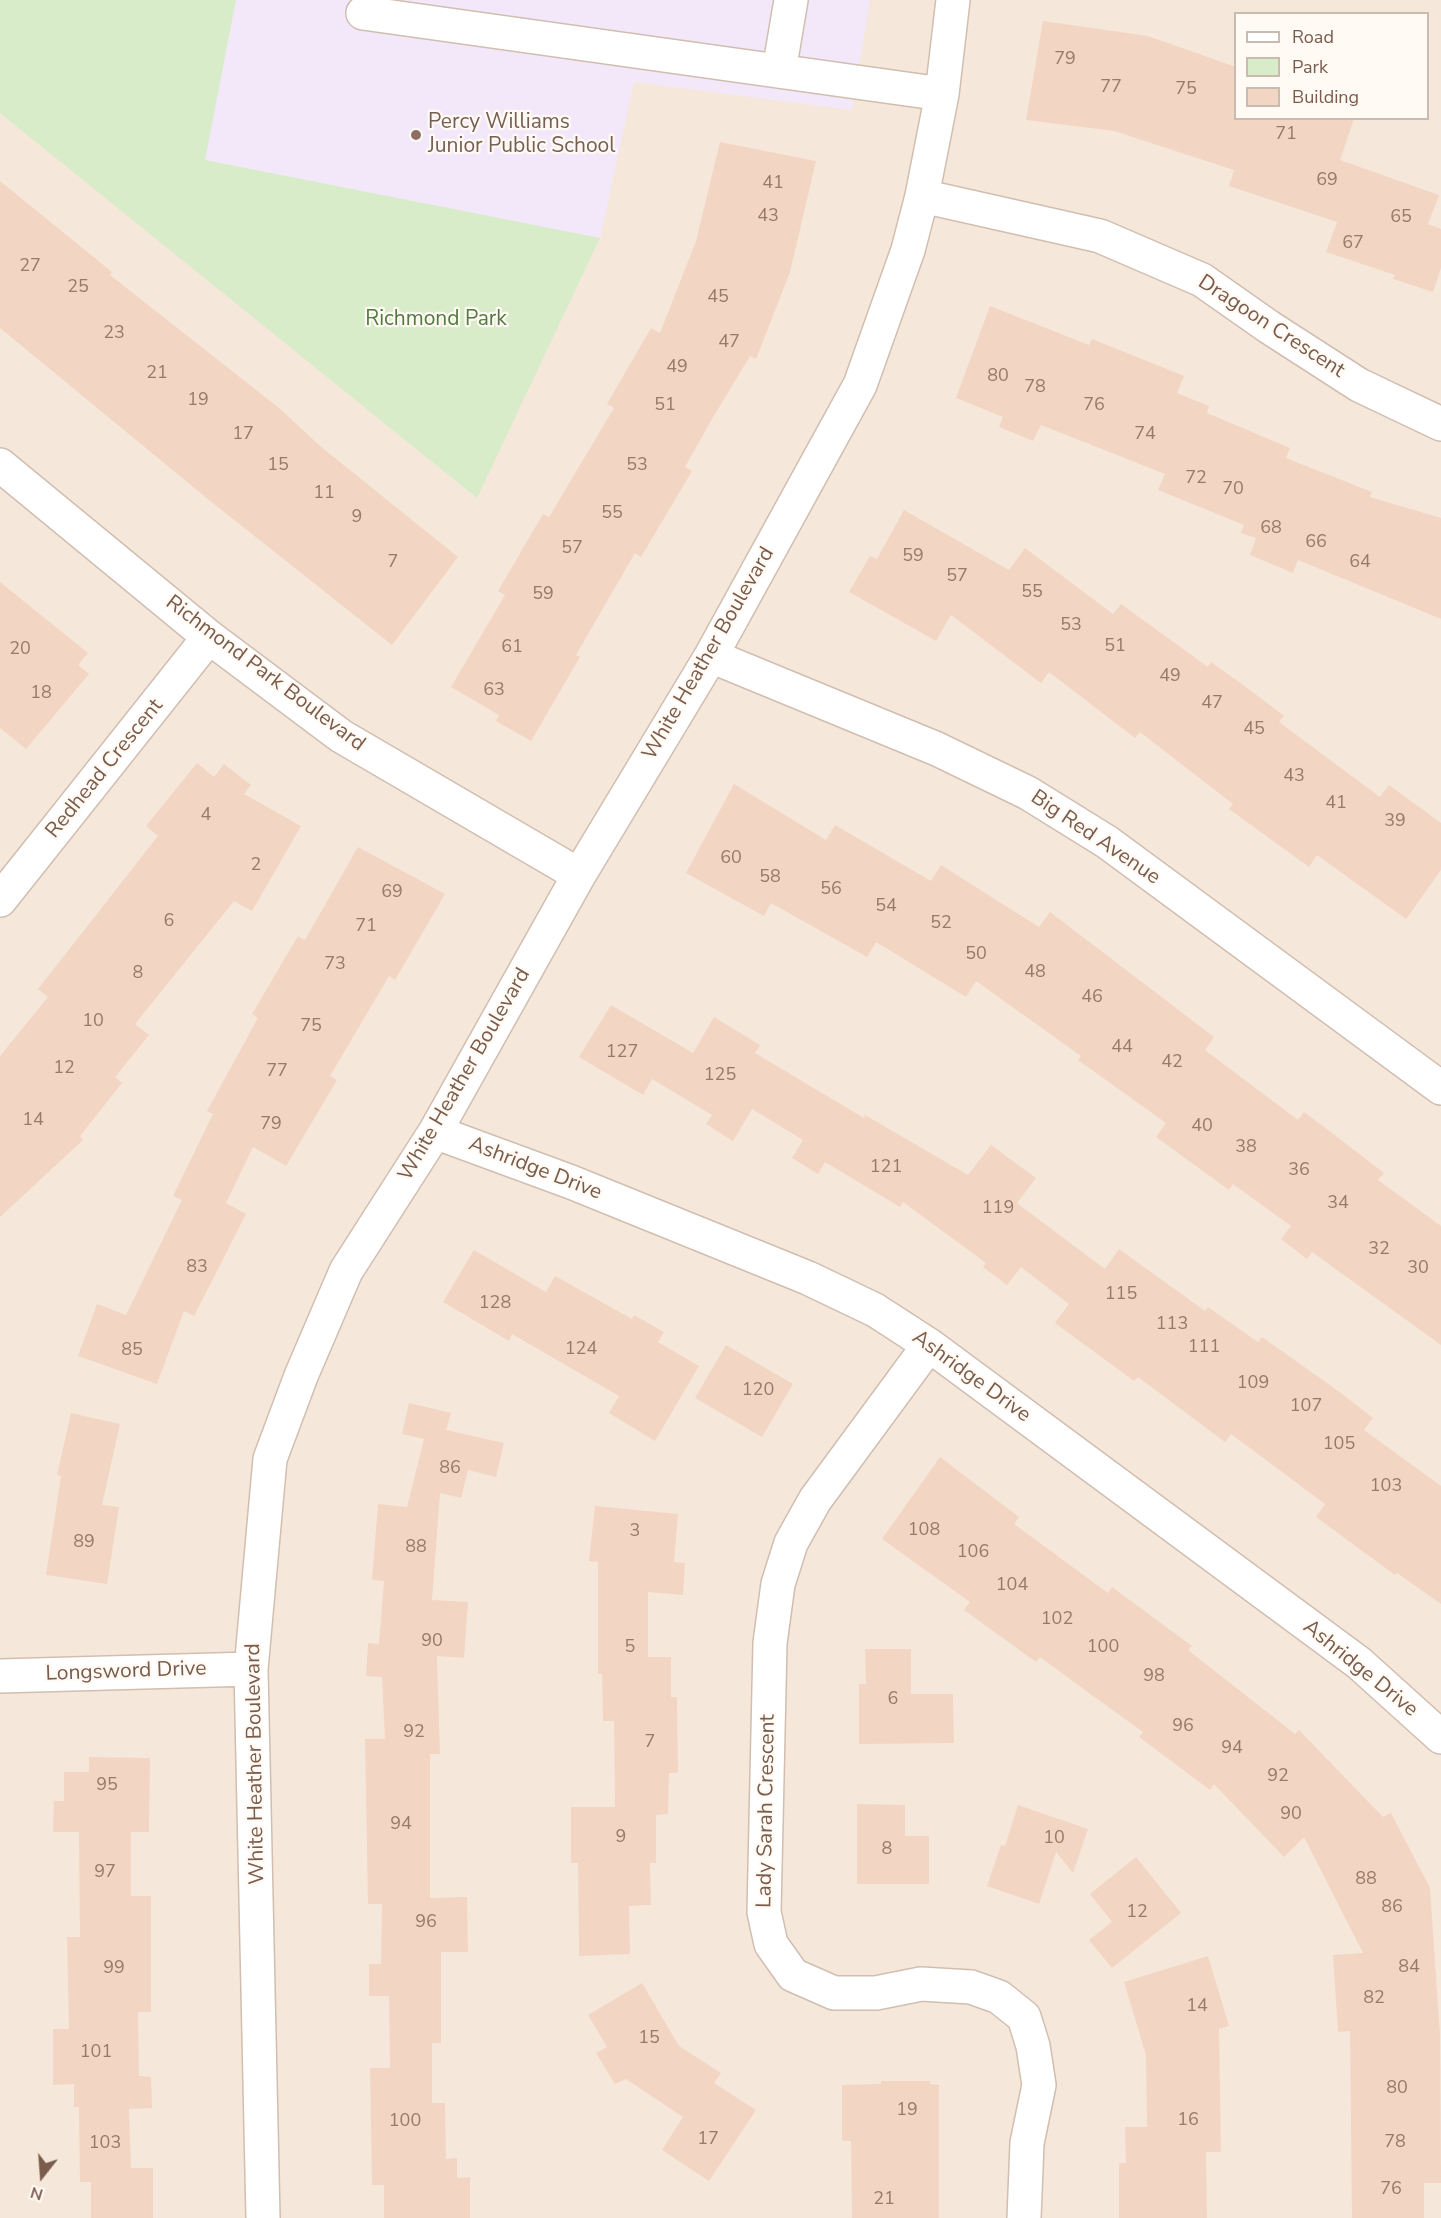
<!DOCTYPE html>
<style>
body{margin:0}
#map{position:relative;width:1441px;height:2218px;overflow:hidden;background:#fdf6ec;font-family:"Nunito Sans",sans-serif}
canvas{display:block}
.legend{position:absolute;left:1234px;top:12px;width:195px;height:108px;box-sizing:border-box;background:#fffaf3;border:2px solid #cabbb1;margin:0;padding:8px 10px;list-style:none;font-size:18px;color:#7a5c4d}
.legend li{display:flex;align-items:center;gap:12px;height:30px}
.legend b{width:30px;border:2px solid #cabbb1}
.north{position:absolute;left:12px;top:2146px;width:60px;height:60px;-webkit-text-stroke:4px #fffaf3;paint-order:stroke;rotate:197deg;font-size:16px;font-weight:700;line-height:24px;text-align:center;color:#7a5c4d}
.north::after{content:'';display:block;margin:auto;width:21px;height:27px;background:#7a5c4d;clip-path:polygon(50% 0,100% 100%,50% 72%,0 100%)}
</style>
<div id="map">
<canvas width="1441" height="2218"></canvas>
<ul class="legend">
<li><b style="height:8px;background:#fff"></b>Road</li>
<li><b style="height:16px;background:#d8ecc9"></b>Park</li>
<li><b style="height:16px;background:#f3d5c3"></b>Building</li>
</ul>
<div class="north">N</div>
</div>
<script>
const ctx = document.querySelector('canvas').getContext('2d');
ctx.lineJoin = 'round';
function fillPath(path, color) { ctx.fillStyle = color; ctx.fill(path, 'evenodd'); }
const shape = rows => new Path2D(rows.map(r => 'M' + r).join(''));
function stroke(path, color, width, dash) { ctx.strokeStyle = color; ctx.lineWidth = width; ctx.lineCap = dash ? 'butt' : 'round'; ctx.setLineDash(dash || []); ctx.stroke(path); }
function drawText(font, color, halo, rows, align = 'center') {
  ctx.font = font + ' "Nunito Sans",sans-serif'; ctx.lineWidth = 4.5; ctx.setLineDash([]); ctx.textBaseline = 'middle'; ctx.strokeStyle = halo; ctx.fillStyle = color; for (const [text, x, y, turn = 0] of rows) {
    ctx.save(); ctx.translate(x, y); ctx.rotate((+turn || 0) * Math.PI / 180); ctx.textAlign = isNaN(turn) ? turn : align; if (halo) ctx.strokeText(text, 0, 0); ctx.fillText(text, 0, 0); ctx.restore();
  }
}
const residential = shape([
 [0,0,1441,0,1441,2218,0,2218],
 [1236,14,1428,14,1428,118,1236,118]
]);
const education = shape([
 [236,0,870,0,852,110,634,82,600,238,204,160]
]);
const green = shape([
 [0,0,236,0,205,160,600,238,477,498,0,113]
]);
const building = shape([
 [1043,21,1148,36,1236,67,1236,118,1354,119,1340,160,1439,195,1428,224,1441,229,1441,268,1433,292,1393,279,1395,275,1326,252,1337,222,1229,186,1234,170,1114,131,1026,120],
 [720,142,816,161,790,272,756,359,750,356,712,419,685,467,692,471,641,557,635,553,576,655,580,657,531,741,496,721,499,715,451,687,505,595,498,591,543,514,549,517,614,408,607,404,651,328,660,333,696,241],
 [0,181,112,272,110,275,279,408,320,446,458,557,392,645,209,500,0,328],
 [990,306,1089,345,1092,339,1184,376,1177,393,1209,406,1207,413,1290,448,1286,458,1372,492,1370,497,1441,518,1441,619,1298,560,1293,573,1250,555,1256,538,1241,533,1244,525,1158,490,1165,474,1041,425,1033,441,999,427,1003,417,956,398],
 [904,510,1009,570,1025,548,1113,614,1121,604,1208,667,1211,662,1250,690,1284,716,1279,722,1380,797,1389,785,1441,823,1441,870,1406,919,1317,855,1309,867,1229,809,1233,804,1140,732,1135,738,1049,672,1041,683,951,615,936,641,849,592,870,556,877,559],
 [0,582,88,653,78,665,89,674,26,749,0,728],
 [197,763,214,777,224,764,251,785,244,794,301,826,252,911,234,901,135,1024,149,1035,115,1077,122,1083,80,1136,83,1140,0,1217,0,1056,48,997,38,989,158,836,146,826],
 [734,784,826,840,835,825,931,881,941,865,1039,927,1050,912,1214,1037,1205,1050,1298,1120,1304,1112,1328,1130,1384,1173,1378,1180,1441,1226,1441,1345,1312,1252,1307,1259,1281,1239,1291,1226,1233,1184,1229,1190,1156,1137,1166,1123,1078,1060,1081,1056,976,981,966,997,876,942,867,957,771,903,764,916,686,873],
 [358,847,445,894,395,980,389,976,330,1076,337,1080,286,1166,253,1147,226,1203,246,1214,194,1316,184,1311,157,1384,78,1356,97,1304,126,1315,182,1200,173,1196,213,1114,207,1111,258,1018,252,1014,298,936,305,940],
 [611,1005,693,1053,714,1017,760,1045,755,1053,864,1118,865,1115,968,1175,991,1145,1036,1178,1017,1203,1105,1269,1119,1249,1205,1311,1208,1307,1258,1342,1262,1337,1341,1393,1373,1418,1364,1430,1441,1486,1441,1604,1397,1573,1395,1575,1316,1517,1325,1504,1231,1434,1225,1442,1138,1377,1134,1381,1055,1323,1069,1304,1021,1267,1007,1285,983,1267,986,1263,903,1202,900,1207,825,1162,818,1174,792,1158,803,1140,752,1109,733,1141,706,1124,712,1115,652,1079,643,1095,579,1057],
 [474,1250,546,1292,555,1276,632,1319,634,1315,664,1332,658,1342,699,1366,655,1441,609,1413,619,1396,512,1334,509,1341,443,1302],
 [726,1345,793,1384,762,1437,695,1398],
 [409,1403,451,1413,446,1430,504,1443,496,1477,468,1470,461,1498,440,1493,432,1600,468,1602,464,1658,437,1656,440,1754,430,1754,430,1898,467,1897,468,1952,441,1952,441,2043,432,2043,432,2103,445,2103,446,2159,457,2158,457,2178,470,2177,470,2218,384,2218,384,2185,372,2185,370,2068,390,2068,389,1996,369,1996,369,1964,381,1964,382,1904,368,1904,365,1739,385,1739,382,1677,366,1676,368,1643,379,1644,384,1581,372,1580,378,1504,407,1507,424,1439,402,1434],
 [71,1413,120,1424,102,1505,119,1507,107,1584,46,1575,61,1476,57,1475],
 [940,1457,1019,1517,1014,1524,1108,1593,1112,1587,1192,1646,1188,1650,1295,1734,1299,1730,1383,1817,1391,1813,1430,1888,1440,2036,1441,2183,1424,2183,1424,2218,1352,2218,1350,2031,1338,2032,1333,1955,1363,1953,1304,1837,1284,1857,1214,1784,1210,1790,1139,1737,1143,1732,1089,1693,1040,1657,1036,1662,964,1610,970,1602,882,1539],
 [595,1506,678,1514,674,1562,685,1563,683,1595,648,1592,648,1657,671,1657,671,1697,677,1697,678,1773,669,1773,668,1814,656,1815,656,1863,650,1863,651,1905,629,1906,630,1954,579,1956,578,1863,571,1863,571,1807,615,1807,614,1721,603,1721,602,1674,598,1674,598,1562,589,1561],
 [865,1649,911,1649,911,1694,953,1694,954,1743,859,1744,859,1684,866,1684],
 [89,1757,150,1758,149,1832,131,1832,131,1896,151,1896,151,2012,138,2012,139,2076,151,2077,152,2108,129,2109,131,2168,153,2168,153,2218,91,2218,91,2182,80,2182,79,2107,74,2107,74,2084,53,2085,53,2029,69,2029,67,1937,80,1937,79,1832,53,1832,54,1801,64,1801,64,1772,89,1772],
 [857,1804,905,1805,905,1836,929,1836,929,1884,857,1884],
 [1018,1805,1088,1829,1073,1873,1056,1852,1039,1904,987,1886,1001,1845,1005,1846],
 [1136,1857,1181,1913,1112,1968,1089,1940,1112,1922,1090,1894],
 [1208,1956,1229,2026,1219,2029,1221,2152,1206,2152,1207,2218,1119,2218,1119,2163,1126,2163,1125,2127,1147,2127,1146,2055,1124,1982],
 [642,1983,679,2046,721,2073,714,2083,756,2110,709,2181,662,2150,683,2117,626,2079,615,2084,596,2053,607,2047,588,2015],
 [881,2081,930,2081,930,2084,939,2085,939,2218,852,2218,851,2141,842,2141,842,2085,881,2084]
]);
const minor = shape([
 [363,13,942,94],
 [779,71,791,0],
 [922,196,1100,236,1202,280,1269,327,1359,385,1441,424],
 [0,465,209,637,341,736,579,875],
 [711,656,937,749,1028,793,1107,842,1441,1088],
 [0,900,209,637],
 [435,1132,571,1182,808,1278,875,1310,929,1345,1359,1663,1441,1737],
 [929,1345,815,1500,791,1543,778,1584,770,1643,764,1912,771,1944,793,1975,834,1993,876,1993,921,1984,971,1987,999,1997,1024,2017,1033,2046,1039,2085,1027,2143,1024,2218],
 [0,1676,251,1669],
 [263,2218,251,1669,270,1459,301,1376,346,1271,435,1132,579,875,711,656,860,385,908,250,922,196,942,94,953,0]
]);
const markers = [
 [416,135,6,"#8d6e63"]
];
const numberNames = [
 ["79",1065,60],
 ["77",1111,88],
 ["75",1186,90],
 ["71",1286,135],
 ["69",1327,181],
 ["41",773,184],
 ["43",768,217],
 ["65",1401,218],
 ["67",1353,244],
 ["27",30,267],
 ["25",78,288],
 ["45",718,298],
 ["23",114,334],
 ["47",729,343],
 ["49",677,368],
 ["21",157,374],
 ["80",998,377],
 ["78",1035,388],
 ["19",198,401],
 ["51",665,406],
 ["76",1094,406],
 ["17",243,435],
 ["74",1145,435],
 ["15",278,466],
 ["53",637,466],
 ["72",1196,479],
 ["70",1233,490],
 ["11",324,494],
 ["55",612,514],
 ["9",357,518],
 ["68",1271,529],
 ["66",1316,543],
 ["57",572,549],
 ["59",913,557],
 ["7",393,563],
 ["64",1360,563],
 ["57",957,577],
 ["55",1032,593],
 ["59",543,595],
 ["53",1071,626],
 ["51",1115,647],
 ["61",512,648],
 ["20",20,650],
 ["49",1170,677],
 ["63",494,691],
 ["18",41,694],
 ["47",1212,704],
 ["45",1254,730],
 ["43",1294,777],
 ["41",1336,804],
 ["4",206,816],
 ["39",1395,822],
 ["60",731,859],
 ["2",256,866],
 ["58",770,878],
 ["56",831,890],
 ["69",392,893],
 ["54",886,907],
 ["6",169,922],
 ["52",941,924],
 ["71",366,927],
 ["50",976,955],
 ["73",335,965],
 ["48",1035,973],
 ["8",138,974],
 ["46",1092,998],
 ["10",93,1022],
 ["75",311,1027],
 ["44",1122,1048],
 ["127",622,1053],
 ["42",1172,1063],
 ["12",64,1069],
 ["77",277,1072],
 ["125",720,1076],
 ["14",33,1121],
 ["79",271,1125],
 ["40",1202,1127],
 ["38",1246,1148],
 ["121",886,1168],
 ["36",1299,1171],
 ["34",1338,1204],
 ["119",998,1209],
 ["32",1379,1250],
 ["83",197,1268],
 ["30",1418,1269],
 ["115",1121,1295],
 ["128",495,1304],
 ["113",1172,1325],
 ["111",1204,1348],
 ["124",581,1350],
 ["85",132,1351],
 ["109",1253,1384],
 ["120",758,1391],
 ["107",1306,1407],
 ["105",1339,1445],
 ["86",450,1469],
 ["103",1386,1487],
 ["108",924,1531],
 ["3",635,1532],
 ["89",84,1543],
 ["88",416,1548],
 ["106",973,1553],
 ["104",1012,1586],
 ["102",1057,1620],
 ["90",432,1642],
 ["5",630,1648],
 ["100",1103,1648],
 ["98",1154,1677],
 ["6",893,1700],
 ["96",1183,1727],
 ["92",414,1733],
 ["7",650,1743],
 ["94",1232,1749],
 ["92",1278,1777],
 ["95",107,1786],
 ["90",1291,1815],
 ["94",401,1825],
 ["9",621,1838],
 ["10",1054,1839],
 ["8",887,1850],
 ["97",105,1873],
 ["88",1366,1880],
 ["86",1392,1908],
 ["12",1137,1913],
 ["96",426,1923],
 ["84",1409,1968],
 ["99",114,1969],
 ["82",1374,1999],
 ["14",1197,2007],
 ["15",649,2039],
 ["101",96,2053],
 ["80",1397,2089],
 ["19",907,2111],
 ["16",1188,2121],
 ["100",405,2122],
 ["17",708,2140],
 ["78",1395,2143],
 ["103",105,2144],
 ["76",1391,2190],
 ["21",884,2200]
];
const educationNames = [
 ["Percy Williams",428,123],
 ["Junior Public School",428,147]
];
const parkNames = [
 ["Richmond Park",436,320]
];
const streetNames = [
 ["Dragoon Crescent",1271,327,33],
 ["White Heather Boulevard",709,654,-60],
 ["Richmond Park Boulevard",265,674,37],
 ["Redhead Crescent",105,769,-51],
 ["Big Red Avenue",1095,838,34],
 ["White Heather Boulevard",465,1075,-60],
 ["Ashridge Drive",535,1169,21],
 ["Ashridge Drive",971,1377,36],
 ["Ashridge Drive",1360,1669,39],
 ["Longsword Drive",126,1672,-2],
 ["White Heather Boulevard",256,1764,-91],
 ["Lady Sarah Crescent",767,1811,-89]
];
fillPath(residential, '#f5e8da');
fillPath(education, '#f3e8fa');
fillPath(green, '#d8ecc9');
fillPath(building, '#f3d5c3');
stroke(minor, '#d1beb0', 36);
stroke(minor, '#fff', 33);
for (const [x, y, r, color] of markers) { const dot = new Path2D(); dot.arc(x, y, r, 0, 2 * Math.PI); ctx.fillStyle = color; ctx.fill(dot); stroke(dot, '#fffaf3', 2); }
drawText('18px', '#987a6a', null, numberNames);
drawText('21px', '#785e54', '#fffaf3', educationNames, 'left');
drawText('21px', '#537a41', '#fffaf3', parkNames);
drawText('21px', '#7a5c4d', '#fffaf3', streetNames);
</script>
